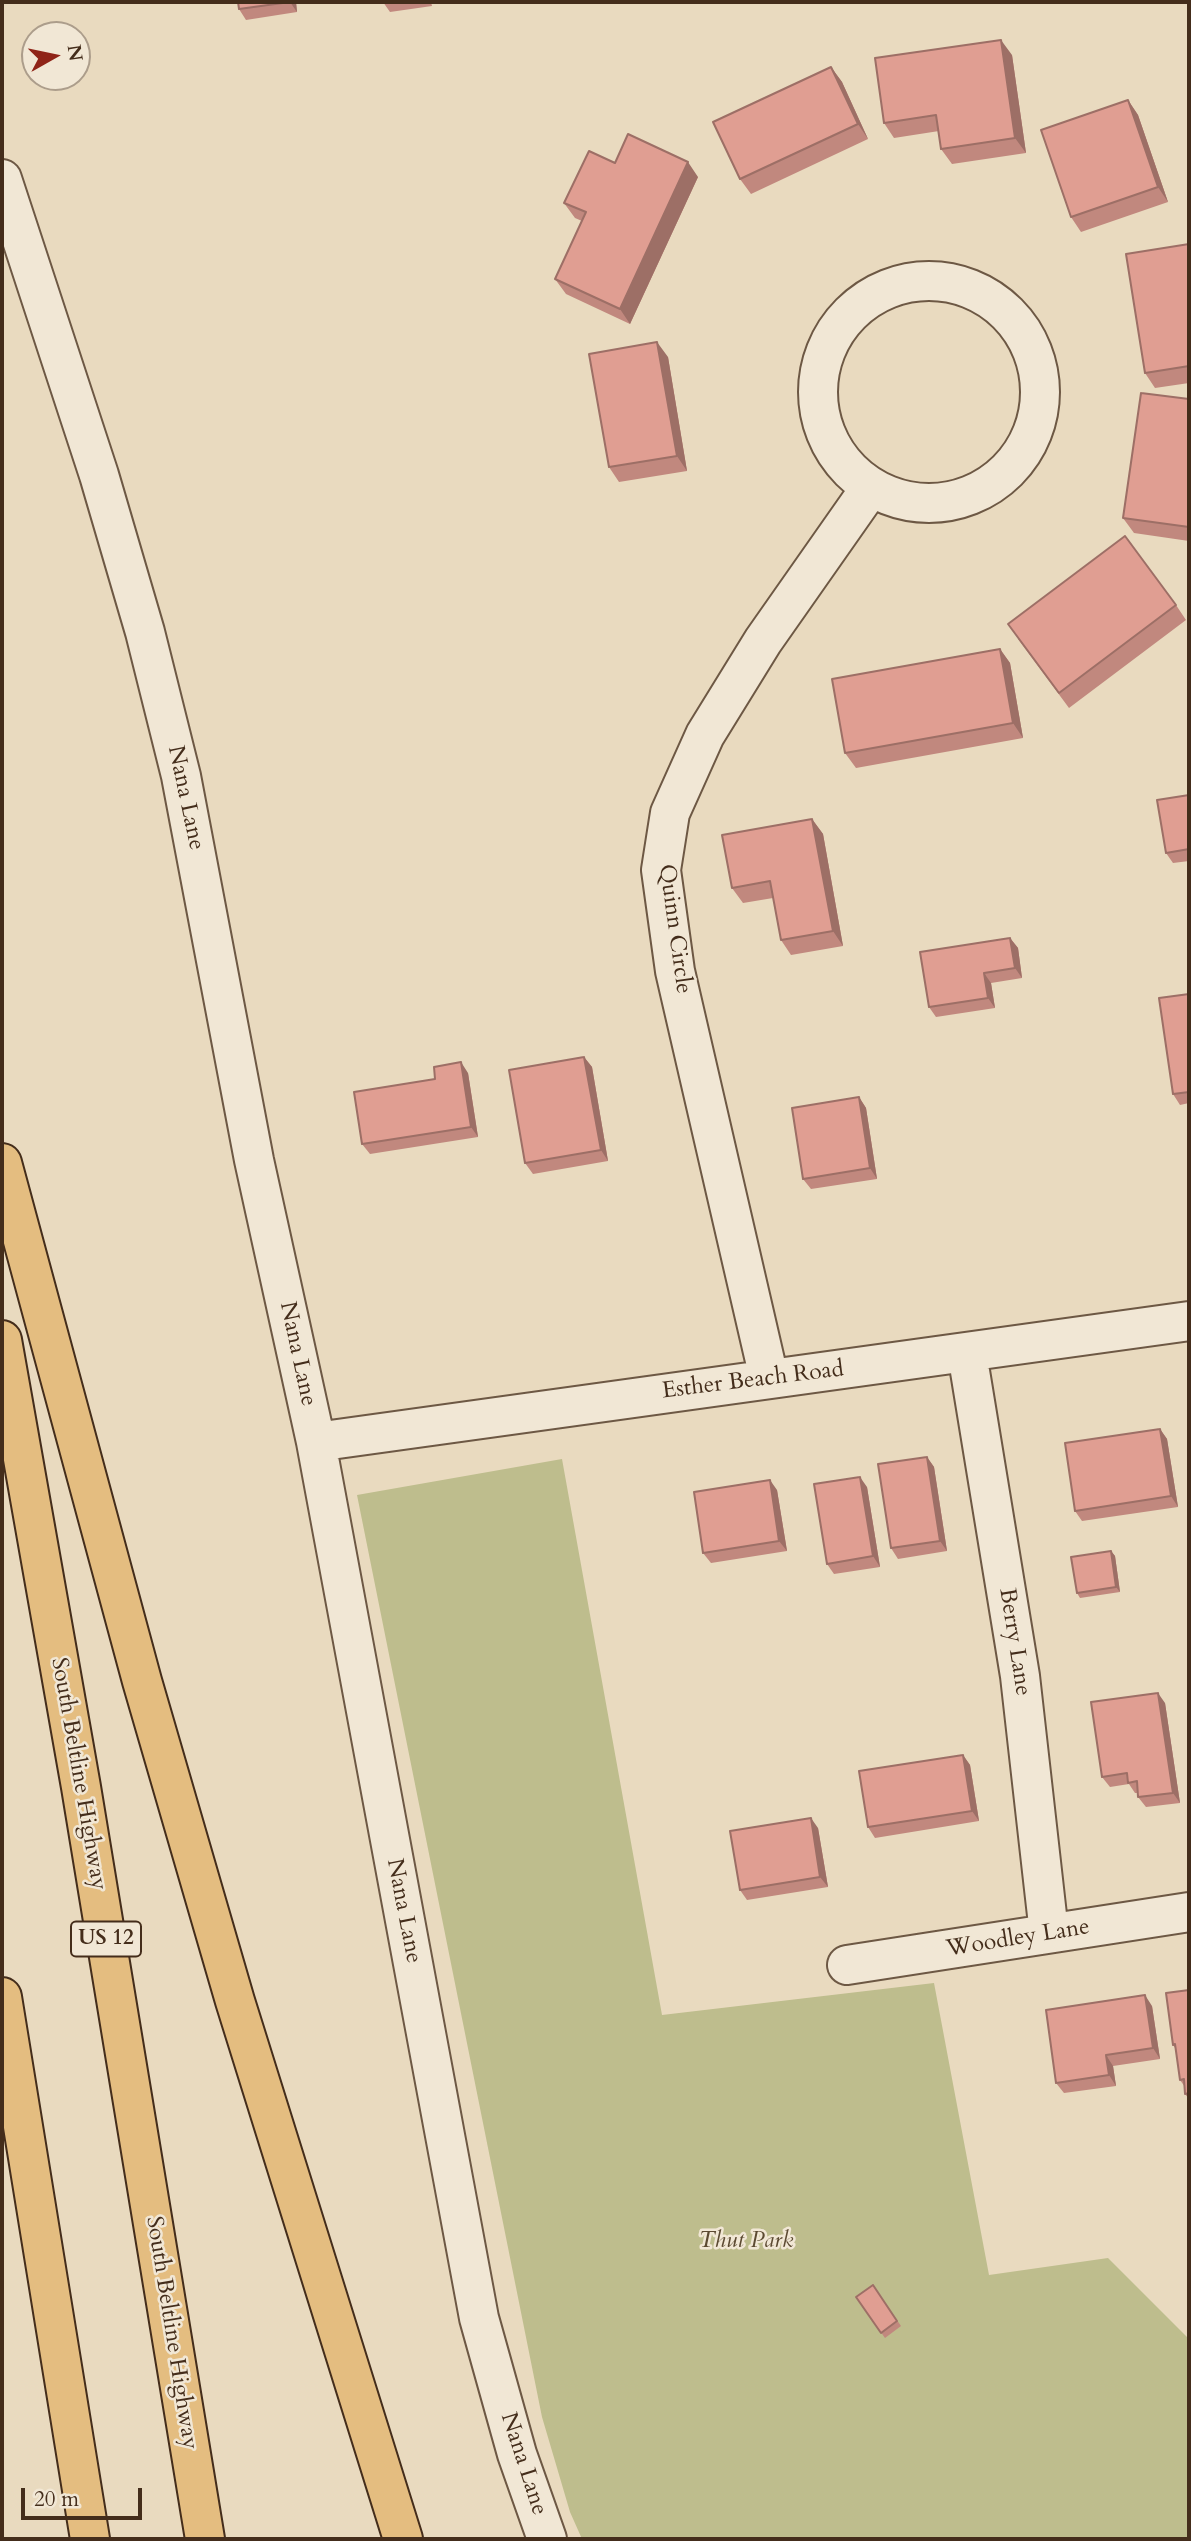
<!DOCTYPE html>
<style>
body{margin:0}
#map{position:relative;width:1191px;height:2541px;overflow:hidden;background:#e9dabf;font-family:Cardo,serif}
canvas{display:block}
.frame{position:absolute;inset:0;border:4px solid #442d1b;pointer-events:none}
.north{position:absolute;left:21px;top:21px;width:70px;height:70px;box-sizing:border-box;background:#f1e7d5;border:2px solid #ac9d8b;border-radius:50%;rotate:81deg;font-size:19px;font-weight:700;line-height:28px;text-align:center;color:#442d1b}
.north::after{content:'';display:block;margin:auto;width:24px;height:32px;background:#8f2418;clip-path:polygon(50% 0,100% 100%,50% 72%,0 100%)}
.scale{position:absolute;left:21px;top:2488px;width:121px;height:32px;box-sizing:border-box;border:4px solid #442d1b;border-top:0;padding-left:9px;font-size:21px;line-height:24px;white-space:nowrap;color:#442d1b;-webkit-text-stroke:5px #f1e7d5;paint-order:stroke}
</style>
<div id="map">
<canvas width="1191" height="2541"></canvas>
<div class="frame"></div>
<div class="north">N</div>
<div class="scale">20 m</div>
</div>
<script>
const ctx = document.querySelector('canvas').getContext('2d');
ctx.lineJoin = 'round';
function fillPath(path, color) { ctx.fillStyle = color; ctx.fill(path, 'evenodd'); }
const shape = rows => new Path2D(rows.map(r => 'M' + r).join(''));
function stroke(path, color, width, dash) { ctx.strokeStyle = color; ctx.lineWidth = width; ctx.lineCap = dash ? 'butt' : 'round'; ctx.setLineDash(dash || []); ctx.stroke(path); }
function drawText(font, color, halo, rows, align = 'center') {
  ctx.font = font + ' Cardo,serif'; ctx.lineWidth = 5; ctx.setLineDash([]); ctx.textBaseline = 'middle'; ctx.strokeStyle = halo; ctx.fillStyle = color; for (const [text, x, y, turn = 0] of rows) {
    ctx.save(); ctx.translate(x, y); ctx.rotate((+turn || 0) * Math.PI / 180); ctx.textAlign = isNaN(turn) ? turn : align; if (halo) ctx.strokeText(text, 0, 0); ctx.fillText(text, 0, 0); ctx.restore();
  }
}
const green = shape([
 [562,1459,662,2015,934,1983,989,2275,1108,2258,1189,2339,1189,2539,582,2539,570,2512,542,2417,357,1495]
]);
const minor = shape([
 [2,179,99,475,145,632,181,776,254,1160,316,1442,479,2318,517,2454,547,2539],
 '818 392a111 111 0 1 1 222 0a111 111 0 1 1-222 0Z',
 [967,1353,1020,1676,1049,1933],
 [769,1378,675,971,661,870,670,813,705,735,763,641,871,487],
 [316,1442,1189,1321],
 [847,1965,1189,1912]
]);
const highway = shape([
 [2,1163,142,1681,235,2001,403,2539],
 [2,1340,81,1787,205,2539],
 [2,1997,90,2539]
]);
const wall = shape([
 [238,2,296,2,297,12,246,20,239,9],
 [383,2,431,2,432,6,390,12],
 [1012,55,1026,153,952,164,941,149,939,131,894,138,884,123],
 [831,67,842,82,868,139,751,194,740,179],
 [1128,100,1138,115,1168,202,1081,232,1071,217],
 [615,163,698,177,630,324,566,294,555,279,582,221,575,218,564,203],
 [1189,244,1189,383,1155,388,1145,373],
 [668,357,687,471,619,482,609,467],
 [1189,399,1189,541,1134,533,1123,518],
 [1176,605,1186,620,1069,708,1018,639],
 [1000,649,1010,663,1023,738,856,768,845,753],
 [1189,795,1189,861,1173,863,1166,853],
 [812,819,823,834,843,946,791,955,781,940,773,898,743,903,732,888],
 [1010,938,1018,948,1022,978,991,983,995,1008,936,1017,929,1007],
 [1189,994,1189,1103,1180,1105,1173,1094],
 [584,1057,592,1067,608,1161,533,1174,525,1163],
 [468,1073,478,1137,370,1154,362,1144,435,1079],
 [859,1097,866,1108,877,1179,811,1189,803,1179],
 [1160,1429,1167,1439,1178,1507,1082,1521,1075,1511],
 [927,1457,934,1467,947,1551,898,1559,891,1548],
 [867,1487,880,1567,834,1574,827,1564],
 [777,1490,787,1551,711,1563,703,1553],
 [1111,1551,1115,1556,1120,1592,1080,1598,1077,1593],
 [1165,1703,1180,1803,1146,1807,1138,1797,1138,1793,1135,1793,1129,1784,1110,1787,1102,1777],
 [963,1755,970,1765,979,1821,875,1838,868,1827],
 [818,1828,828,1887,747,1900,740,1890],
 [1189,1990,1189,2099,1185,2094,1185,2087,1180,2080,1176,2049,1173,2045],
 [1152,2006,1160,2059,1113,2066,1116,2086,1064,2093,1056,2083],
 [873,2285,901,2326,885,2338,856,2297]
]);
const shadedWall = shape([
 [290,2,296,2,297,12],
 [1001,40,1012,55,1026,153,1015,138],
 [831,67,842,82,868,139,858,124],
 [1128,100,1138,115,1168,202,1158,187],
 [688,162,698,177,630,324,620,309],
 [657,342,668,357,687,471,677,456],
 [1000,649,1010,663,1023,738,1013,723],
 [812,819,823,834,843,946,833,931],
 [1010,938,1018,948,1022,978,1015,968],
 [984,973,991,983,995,1008,988,998],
 [584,1057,592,1067,608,1161,601,1150],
 [461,1062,468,1073,478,1137,471,1127],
 [859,1097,866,1108,877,1179,870,1168],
 [1160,1429,1167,1439,1178,1507,1171,1496],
 [927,1457,934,1467,947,1551,940,1541],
 [860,1477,867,1487,880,1567,873,1556],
 [770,1480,777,1490,787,1551,779,1541],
 [1111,1551,1115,1556,1120,1592,1116,1587],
 [1158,1693,1165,1703,1180,1803,1173,1793],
 [963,1755,970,1765,979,1821,972,1811],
 [811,1818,818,1828,828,1887,820,1877],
 [1145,1995,1152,2006,1160,2059,1153,2048],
 [1106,2055,1113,2066,1116,2086,1109,2075]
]);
const building = shape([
 [238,2,290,2,239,9,238,2],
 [1001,40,1015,138,941,149,936,115,884,123,875,58,1001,40],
 [831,67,858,124,740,179,713,122,831,67],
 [1128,100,1158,187,1071,217,1041,130,1128,100],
 [628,134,688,162,620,309,555,279,586,212,564,203,589,151,615,163,628,134],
 [1189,244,1189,366,1145,373,1126,254,1189,244],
 [657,342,677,456,609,467,589,354,657,342],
 [1141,393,1189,399,1189,527,1123,518,1141,393],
 [1125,536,1176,605,1059,693,1008,624,1125,536],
 [1000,649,1013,723,845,753,832,679,1000,649],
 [1189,795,1189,849,1166,853,1157,800,1189,795],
 [812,819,833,931,781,940,770,881,732,888,722,835,812,819],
 [1010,938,1015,968,984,973,988,998,929,1007,920,952,1010,938],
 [1189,994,1189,1092,1173,1094,1159,998,1189,994],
 [584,1057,601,1150,525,1163,509,1070,584,1057],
 [461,1062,471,1127,362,1144,354,1092,435,1079,434,1067,461,1062],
 [859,1097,870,1168,803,1179,792,1108,859,1097],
 [1160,1429,1171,1496,1075,1511,1065,1443,1160,1429],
 [927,1457,940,1541,891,1548,878,1464,927,1457],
 [860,1477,873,1556,827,1564,814,1484,860,1477],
 [770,1480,779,1541,703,1553,694,1492,770,1480],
 [1111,1551,1116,1587,1077,1593,1071,1557,1111,1551],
 [1158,1693,1173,1793,1138,1797,1137,1781,1128,1783,1127,1773,1102,1777,1091,1702,1158,1693],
 [963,1755,972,1811,868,1827,859,1771,963,1755],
 [811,1818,820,1877,740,1890,730,1831,811,1818],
 [1189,1990,1189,2093,1185,2094,1184,2079,1180,2080,1175,2044,1173,2045,1166,1993,1189,1990],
 [1145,1995,1153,2048,1106,2055,1109,2075,1056,2083,1046,2010,1145,1995],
 [873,2285,897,2321,881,2333,856,2297,873,2285]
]);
const shields = [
 [106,1939,70]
];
const shieldNames = [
 ["US 12",106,1939]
];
const streetNames = [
 ["Nana Lane",185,798,78],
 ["Quinn Circle",674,929,82],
 ["Nana Lane",297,1354,78],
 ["Esther Beach Road",753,1381,-7],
 ["Berry Lane",1014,1642,81],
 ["South Beltline Highway",78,1774,80],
 ["Nana Lane",403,1911,79],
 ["Woodley Lane",1018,1939,-9],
 ["South Beltline Highway",171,2333,81],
 ["Nana Lane",523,2464,72]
];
const parkNames = [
 ["Thut Park",746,2242]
];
fillPath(green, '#bebd8d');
stroke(minor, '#6d5844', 42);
stroke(highway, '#442d1b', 42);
stroke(minor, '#f1e7d5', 38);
stroke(highway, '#e4bd80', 38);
fillPath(wall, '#c1887e');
fillPath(shadedWall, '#9d6f66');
fillPath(building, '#e09e92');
stroke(building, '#9d6f66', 2);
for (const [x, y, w] of shields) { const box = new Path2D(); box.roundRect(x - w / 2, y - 17.5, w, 35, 5); ctx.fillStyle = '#f1e7d5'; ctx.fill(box); stroke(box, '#442d1b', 2); }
drawText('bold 21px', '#442d1b', null, shieldNames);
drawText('23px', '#442d1b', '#f1e7d5', streetNames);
drawText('italic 23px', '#5c4a32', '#f1e7d5', parkNames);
</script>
